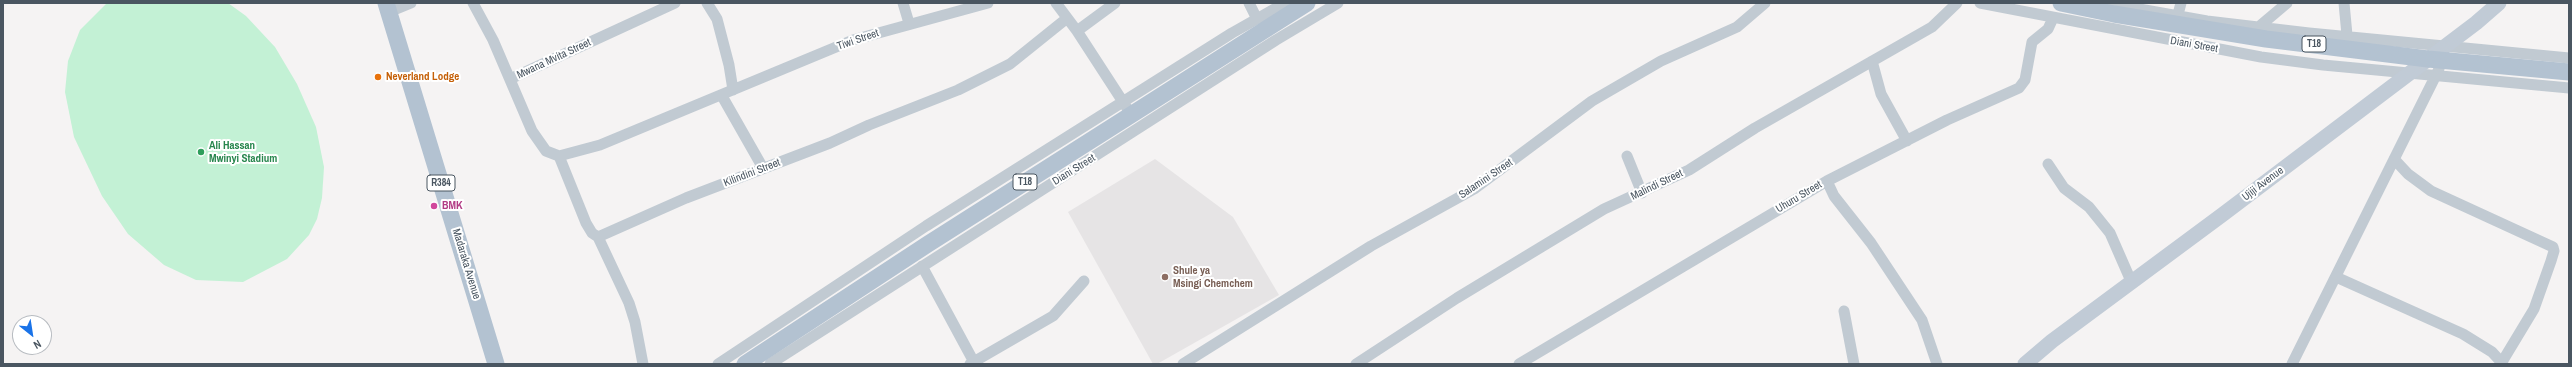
<!DOCTYPE html>
<style>
body{margin:0}
#map{position:relative;width:2572px;height:367px;overflow:hidden;background:#f5f3f3;font-family:"Archivo Narrow",sans-serif}
canvas{display:block}
.frame{position:absolute;inset:0;border:4px solid #4a5661;pointer-events:none}
.north{position:absolute;left:12px;top:315px;width:40px;height:40px;box-sizing:border-box;background:#fff;border:1px solid #b7bbc0;border-radius:50%;rotate:150deg;font-size:11px;font-weight:700;line-height:16px;text-align:center;color:#4a5661}
.north::after{content:'';display:block;margin:auto;width:14px;height:18px;background:#1a73e8;clip-path:polygon(50% 0,100% 100%,50% 72%,0 100%)}
</style>
<div id="map">
<canvas width="2572" height="367"></canvas>
<div class="frame"></div>
<div class="north">N</div>
</div>
<script>
const ctx = document.querySelector('canvas').getContext('2d');
ctx.lineJoin = 'round';
function fillPath(path, color) { ctx.fillStyle = color; ctx.fill(path, 'evenodd'); }
const shape = rows => new Path2D(rows.map(r => 'M' + r).join(''));
function stroke(path, color, width, dash) { ctx.strokeStyle = color; ctx.lineWidth = width; ctx.lineCap = dash ? 'butt' : 'round'; ctx.setLineDash(dash || []); ctx.stroke(path); }
function drawText(font, color, halo, rows, align = 'center') {
  ctx.font = font + ' "Archivo Narrow",sans-serif'; ctx.lineWidth = 4; ctx.setLineDash([]); ctx.textBaseline = 'middle'; ctx.strokeStyle = halo; ctx.fillStyle = color; for (const [text, x, y, turn = 0] of rows) {
    ctx.save(); ctx.translate(x, y); ctx.rotate((+turn || 0) * Math.PI / 180); ctx.textAlign = isNaN(turn) ? turn : align; if (halo) ctx.strokeText(text, 0, 0); ctx.fillText(text, 0, 0); ctx.restore();
  }
}
const education = shape([
 [1155,159,1233,217,1279,295,1157,364,1153,364,1068,212]
]);
const green = shape([
 [107,3,228,3,246,16,275,47,297,84,316,127,324,167,322,198,317,219,309,235,287,259,243,282,196,280,164,265,128,234,102,196,74,137,65,92,68,61,80,30]
]);
const minor = shape([
 [473,3,493,40,532,131,546,151,559,156,586,223,592,233,598,237,686,198,830,143,869,125,958,90,1010,64,1066,19],
 [707,3,717,19,729,65,733,90],
 [903,3,909,23],
 [1056,3,1077,31,1127,108],
 [1249,3,1257,19],
 [1980,3,2261,57,2323,65,2569,88],
 [2106,3,2207,21,2309,33,2569,58],
 [2344,3,2347,35],
 [389,12,411,3],
 [2176,22,2181,3],
 [2261,25,2287,3],
 [1077,31,1115,3],
 [1872,61,1881,94,1907,141],
 [510,79,675,3],
 [722,96,763,168],
 [559,156,600,145,853,40,988,3],
 [1627,156,1642,193],
 [2394,159,2408,174,2431,191,2553,247,2554,251,2551,261,2534,309,2502,362],
 [2048,164,2064,188,2089,207,2110,233,2131,281],
 [1827,181,1834,196,1871,243,1922,320,1937,364],
 [598,237,629,303,635,322,643,364],
 [922,266,975,364],
 [2336,277,2463,334,2492,352,2503,364],
 [1844,311,1854,364],
 [718,364,926,226,1232,33,1285,3],
 [770,364,1276,40,1338,3],
 [970,364,1053,316,1084,281],
 [1183,364,1371,246,1474,189,1592,101,1661,61,1737,27,1765,3],
 [1356,364,1457,298,1604,209,1689,170,1755,128,1932,27,1957,3],
 [1519,364,1827,181,1947,120,2019,88,2025,80,2032,42,2048,29,2053,18],
 [2292,364,2439,69]
]);
const secondary = shape([
 [2025,364,2052,341,2222,215,2476,23,2499,3]
]);
const primary = shape([
 [386,3,496,364],
 [2061,3,2114,14,2266,39,2428,59,2569,72],
 [745,364,928,244,1307,3]
]);
const markers = [
 [378,77,4,"#e8710a"],
 [201,152,4,"#2e9e5b"],
 [434,206,4,"#d1479c"],
 [1165,277,4,"#8d6e63"]
];
const shields = [
 [2314,44,24],
 [1025,182,24],
 [441,183,28]
];
const shieldNames = [
 ["T18",2314,44],
 ["T18",1025,182],
 ["R384",441,183]
];
const streetNames = [
 ["Tiwi Street",858,40,-19],
 ["Diani Street",2194,45,10],
 ["Mwana Mvita Street",554,59,-25],
 ["Diani Street",1074,170,-32],
 ["Kilindini Street",752,173,-21],
 ["Salamini Street",1486,179,-34],
 ["Ujiji Avenue",2263,184,-37],
 ["Malindi Street",1657,185,-26],
 ["Uhuru Street",1799,197,-31],
 ["Madaraka Avenue",466,264,73]
];
const foodNames = [
 ["Neverland Lodge",386,77]
];
const leisureNames = [
 ["Ali Hassan",209,146],
 ["Mwinyi Stadium",209,159]
];
const hotelNames = [
 ["BMK",442,206]
];
const educationNames = [
 ["Shule ya",1173,271],
 ["Msingi Chemchem",1173,284]
];
fillPath(education, '#e6e4e5');
fillPath(green, '#c3f1d5');
stroke(minor, '#c1cad2', 11);
stroke(secondary, '#c1cbd6', 15);
stroke(primary, '#b3c2d1', 17);
for (const [x, y, r, color] of markers) { const dot = new Path2D(); dot.arc(x, y, r, 0, 2 * Math.PI); ctx.fillStyle = color; ctx.fill(dot); stroke(dot, '#fff', 1.5); }
for (const [x, y, w] of shields) { const box = new Path2D(); box.roundRect(x - w / 2, y - 8, w, 16, 3); ctx.fillStyle = '#fff'; ctx.fill(box); stroke(box, '#4a5661', 1); }
drawText('bold 10px', '#4a5661', null, shieldNames);
drawText('11px', '#4a5661', '#fff', streetNames);
drawText('bold 11px', '#c56008', '#fff', foodNames, 'left');
drawText('bold 11px', '#27864d', '#fff', leisureNames, 'left');
drawText('bold 11px', '#b23c85', '#fff', hotelNames, 'left');
drawText('bold 11px', '#785e54', '#fff', educationNames, 'left');
</script>
